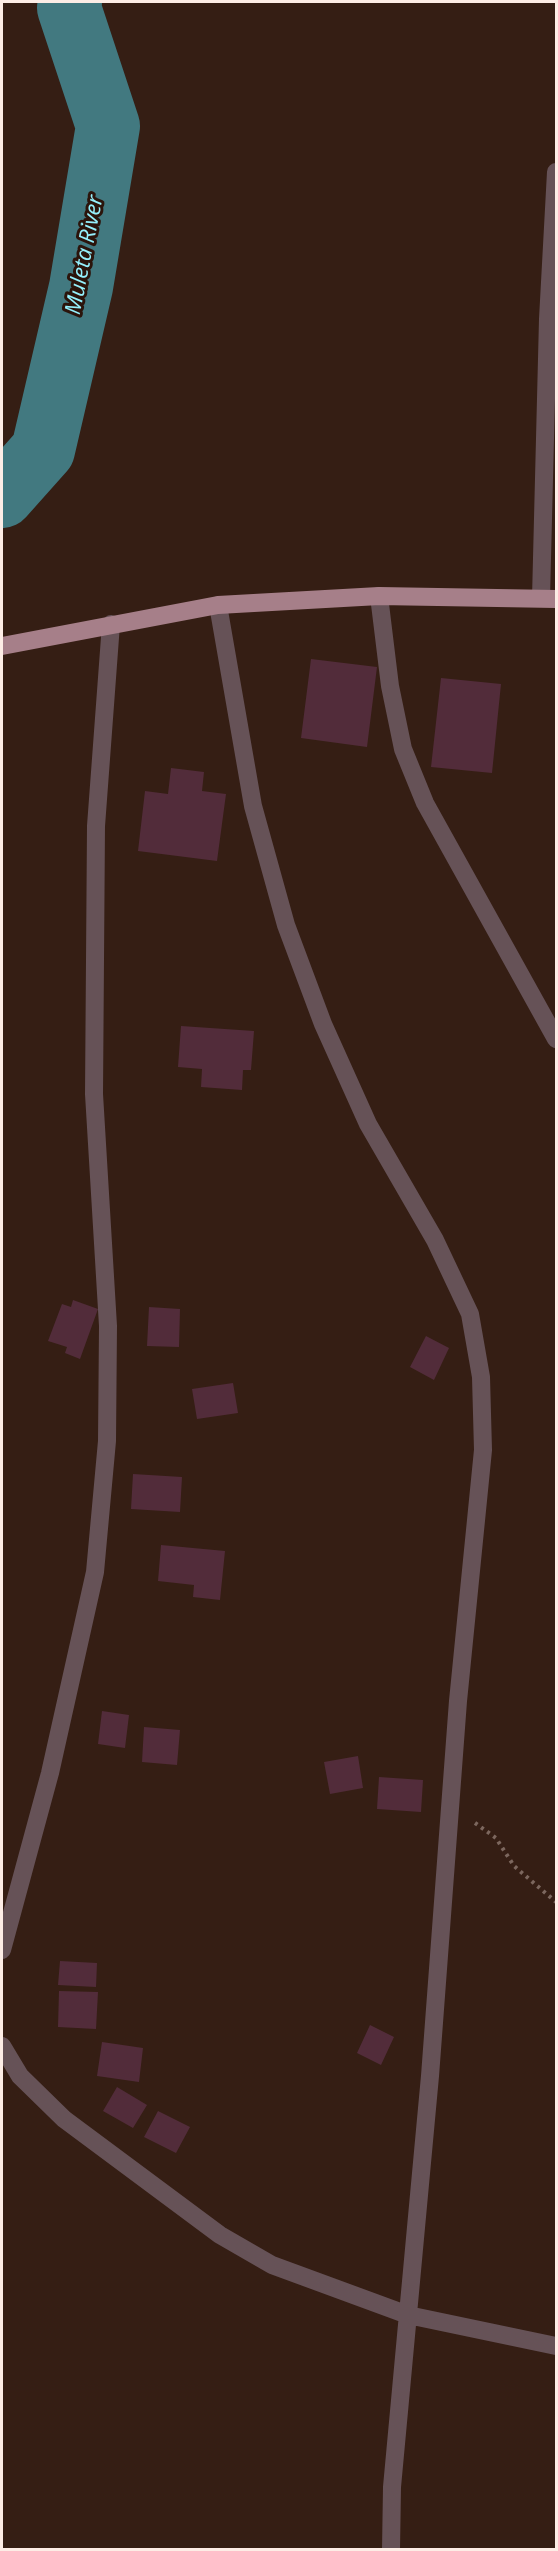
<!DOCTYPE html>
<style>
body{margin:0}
#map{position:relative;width:558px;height:2551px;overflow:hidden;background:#351e14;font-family:"Open Sans",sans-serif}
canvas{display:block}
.frame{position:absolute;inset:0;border:3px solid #fdede6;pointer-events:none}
</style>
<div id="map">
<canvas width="558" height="2551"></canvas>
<div class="frame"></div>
</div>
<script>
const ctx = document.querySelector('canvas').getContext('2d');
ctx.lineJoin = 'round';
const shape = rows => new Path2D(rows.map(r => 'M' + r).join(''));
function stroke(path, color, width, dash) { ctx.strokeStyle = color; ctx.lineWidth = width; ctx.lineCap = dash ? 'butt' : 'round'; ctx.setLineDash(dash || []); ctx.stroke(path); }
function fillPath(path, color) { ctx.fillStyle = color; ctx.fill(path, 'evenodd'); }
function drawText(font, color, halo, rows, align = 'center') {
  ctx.font = font + ' "Open Sans",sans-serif'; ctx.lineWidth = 6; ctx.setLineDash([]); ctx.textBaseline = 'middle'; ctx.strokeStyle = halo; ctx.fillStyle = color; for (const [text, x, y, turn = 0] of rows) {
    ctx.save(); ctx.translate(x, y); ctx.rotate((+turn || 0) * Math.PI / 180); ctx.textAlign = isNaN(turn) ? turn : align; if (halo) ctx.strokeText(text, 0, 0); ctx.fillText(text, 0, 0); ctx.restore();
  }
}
const river = shape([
 [2,496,43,450,81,287,108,126,69,8,70,2]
]);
const building = shape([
 [311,659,377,667,367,747,301,738],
 [441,678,501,684,492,773,431,767],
 [171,768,204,772,202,791,226,794,217,861,138,851,145,791,168,794],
 [181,1026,254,1031,251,1070,243,1070,242,1090,201,1087,202,1069,178,1067],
 [73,1300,98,1309,80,1359,65,1353,67,1347,48,1341,62,1304,71,1307],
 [149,1307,180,1309,179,1347,147,1346],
 [426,1336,449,1348,434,1380,410,1367],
 [233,1383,238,1413,197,1419,192,1389],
 [133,1474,182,1477,180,1512,131,1509],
 [161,1545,225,1551,220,1600,193,1597,194,1585,158,1581],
 [102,1711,129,1715,125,1748,98,1744],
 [144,1727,180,1730,177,1765,142,1762],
 [358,1756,363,1788,330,1794,324,1762],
 [379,1777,423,1780,421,1812,377,1809],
 [60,1961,97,1963,96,1987,58,1985],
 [59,1991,98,1992,96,2029,58,2027],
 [370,2025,394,2037,381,2065,357,2053],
 [102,2042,143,2048,139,2082,97,2076],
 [117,2087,147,2105,133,2128,103,2111],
 [158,2111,190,2127,176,2153,144,2137]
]);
const path = shape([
 [475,1823,496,1838,514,1866,556,1902]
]);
const minor = shape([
 [379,596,390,686,403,749,425,803,556,1039],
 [541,598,548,319,556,172],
 [218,605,253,806,286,925,323,1024,368,1124,435,1240,470,1314,481,1377,483,1450,458,1701,430,2076,392,2487,391,2550],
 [2,1950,50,1773,95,1572,107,1441,108,1326,94,1094,96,826,111,624],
 [2,2046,20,2076,64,2119,220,2235,272,2265,408,2315,556,2346]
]);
const primary = shape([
 [2,646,218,605,379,596,556,599]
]);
const waterNames = [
 ["Muleta River",85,255,-79]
];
stroke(river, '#427980', 64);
fillPath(building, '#522c3a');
stroke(path, '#7c675e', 4, [3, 4.5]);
stroke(minor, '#665257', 18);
stroke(primary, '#a67f89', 18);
drawText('italic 22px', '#95f0fc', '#2b140b', waterNames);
</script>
